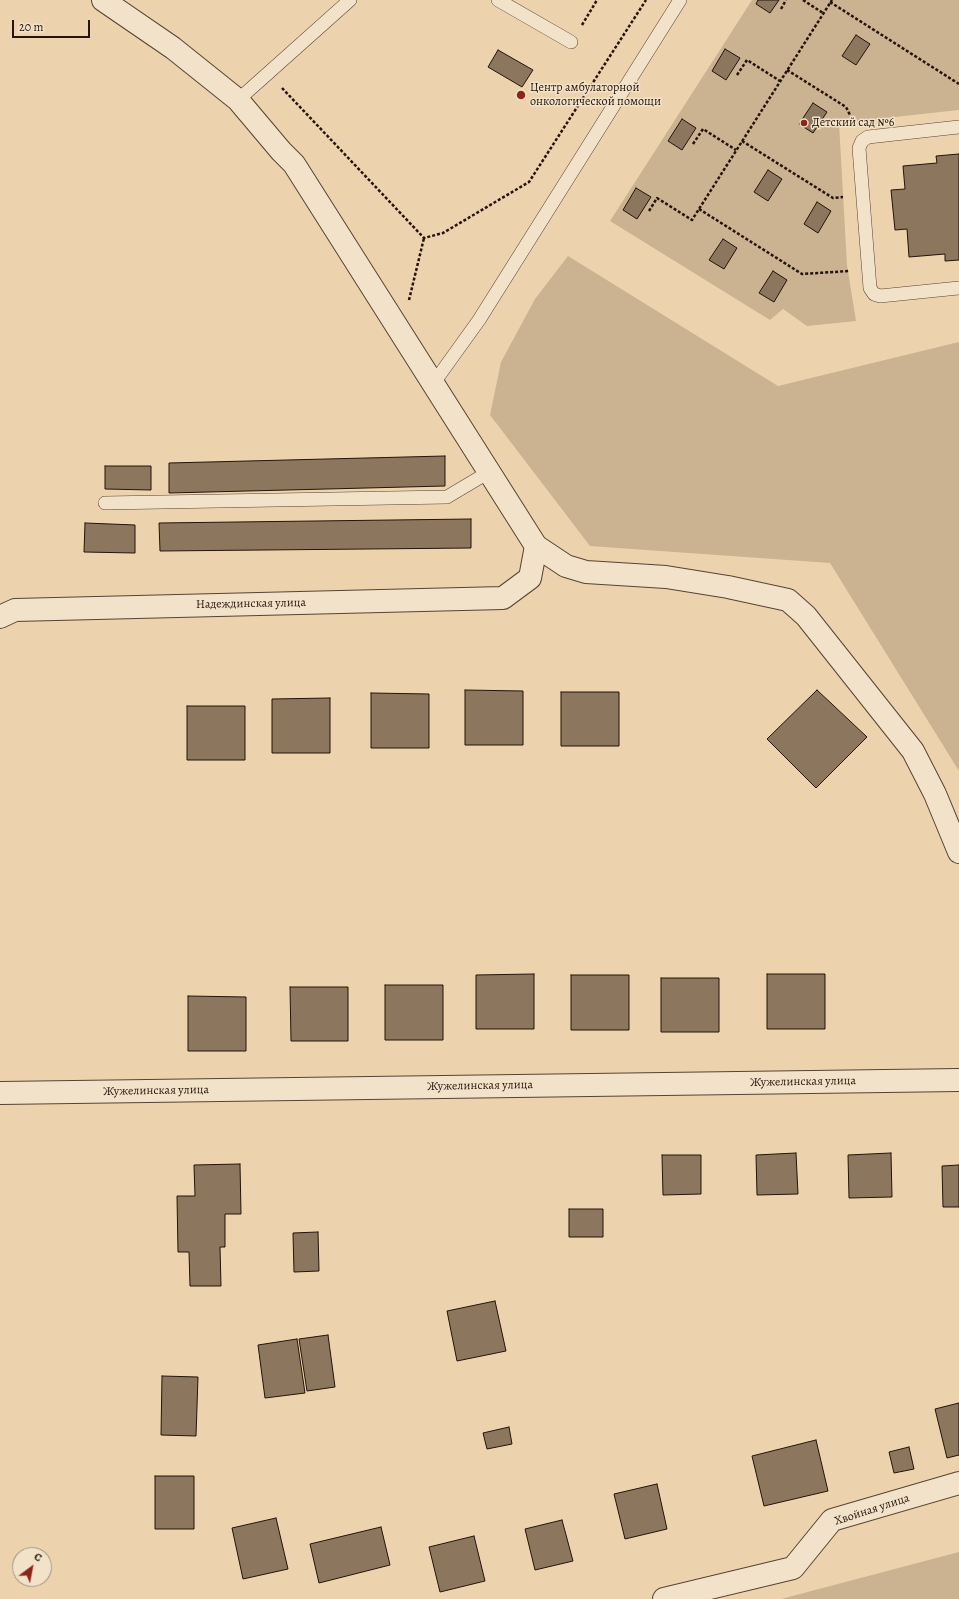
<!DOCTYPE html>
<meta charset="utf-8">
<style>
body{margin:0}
#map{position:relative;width:959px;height:1599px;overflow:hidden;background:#edd3ad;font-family:Alegreya,serif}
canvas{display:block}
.north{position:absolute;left:12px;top:1547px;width:40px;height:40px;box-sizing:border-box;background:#f3e2ca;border:1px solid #a08f7d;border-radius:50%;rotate:32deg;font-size:11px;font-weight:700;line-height:16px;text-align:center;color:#231309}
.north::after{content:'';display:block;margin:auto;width:14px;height:18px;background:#8f2418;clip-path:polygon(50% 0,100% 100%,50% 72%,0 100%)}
.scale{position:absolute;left:12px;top:20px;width:78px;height:18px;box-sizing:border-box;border:2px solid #231309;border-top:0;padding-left:5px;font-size:12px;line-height:14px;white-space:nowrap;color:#231309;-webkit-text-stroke:3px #f3e2ca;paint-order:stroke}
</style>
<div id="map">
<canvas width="959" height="1599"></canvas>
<div class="north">С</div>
<div class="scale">20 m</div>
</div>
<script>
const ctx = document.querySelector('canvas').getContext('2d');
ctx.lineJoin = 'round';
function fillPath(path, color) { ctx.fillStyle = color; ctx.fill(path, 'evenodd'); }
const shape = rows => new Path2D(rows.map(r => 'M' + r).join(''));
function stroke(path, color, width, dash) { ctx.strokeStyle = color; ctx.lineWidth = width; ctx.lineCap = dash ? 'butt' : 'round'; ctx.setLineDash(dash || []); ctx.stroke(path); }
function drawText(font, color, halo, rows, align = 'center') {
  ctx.font = font + ' Alegreya,serif'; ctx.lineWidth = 3; ctx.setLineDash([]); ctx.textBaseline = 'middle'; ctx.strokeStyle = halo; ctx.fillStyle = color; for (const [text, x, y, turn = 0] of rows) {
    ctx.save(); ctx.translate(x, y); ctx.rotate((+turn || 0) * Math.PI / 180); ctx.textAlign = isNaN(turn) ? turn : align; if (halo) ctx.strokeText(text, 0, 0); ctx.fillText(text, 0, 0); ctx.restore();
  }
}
const green = shape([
 [752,0,959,0,959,110,839,123,847,265,856,321,807,326,783,309,770,320,610,221],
 [568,256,778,386,959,342,959,771,830,563,590,546,490,415,501,362,535,299],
 [959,1552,959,1599,781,1599]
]);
const building = shape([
 [758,0,779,0,770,13,756,4,758,0],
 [856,35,870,44,856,65,842,56,856,35],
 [725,49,740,58,726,80,712,71,725,49],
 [498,50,533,70,522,87,488,67,498,50],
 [813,103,827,112,813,133,799,124,813,103],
 [682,119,696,128,682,150,668,141,682,119],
 [959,154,959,260,945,261,945,254,909,257,907,229,895,230,891,190,905,189,903,166,937,163,936,156,959,154],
 [768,170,782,179,768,201,754,192,768,170],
 [636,188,651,197,637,219,623,210,636,188],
 [817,202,831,211,818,233,804,224,817,202],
 [723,239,737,248,724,269,709,260,723,239],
 [773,271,787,280,774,302,759,293,773,271],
 [445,456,445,486,169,493,169,463,445,456],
 [105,466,151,466,151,490,105,489,105,466],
 [471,519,471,548,160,551,159,523,471,519],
 [85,523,135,525,135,553,84,552,85,523],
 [465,690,523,691,523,745,465,745,465,690],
 [817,690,867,737,816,788,767,739,817,690],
 [561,692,619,692,619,746,561,746,561,692],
 [371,693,429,694,429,748,371,748,371,693],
 [330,698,330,753,272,753,272,699,330,698],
 [187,706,245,706,245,760,187,760,187,706],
 [534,974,534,1029,476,1029,476,975,534,974],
 [767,974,825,974,825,1029,767,1029,767,974],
 [571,975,629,975,629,1030,571,1030,571,975],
 [661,978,719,978,719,1032,661,1032,661,978],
 [385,985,443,985,443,1040,385,1040,385,985],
 [290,987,348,987,348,1041,291,1041,290,987],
 [188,996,246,997,246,1051,188,1051,188,996],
 [796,1153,798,1194,757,1195,756,1155,796,1153],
 [891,1153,892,1197,849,1198,848,1155,891,1153],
 [662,1155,701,1155,701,1194,663,1195,662,1155],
 [240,1164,241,1214,225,1214,225,1247,220,1247,221,1286,190,1286,189,1252,178,1252,177,1196,195,1196,194,1165,240,1164],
 [959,1165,959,1207,943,1207,942,1166,959,1165],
 [569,1209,603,1209,603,1237,569,1237,569,1209],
 [318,1232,319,1271,294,1272,293,1233,318,1232],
 [495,1301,506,1351,457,1361,447,1311,495,1301],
 [328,1335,335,1387,307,1391,299,1339,328,1335],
 [297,1339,305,1393,265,1398,258,1345,297,1339],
 [162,1376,198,1377,196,1436,161,1435,162,1376],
 [959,1403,959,1455,947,1458,935,1409,959,1403],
 [509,1427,512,1444,487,1449,483,1433,509,1427],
 [816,1440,828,1491,764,1506,752,1456,816,1440],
 [909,1447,914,1469,894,1473,889,1452,909,1447],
 [155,1476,194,1476,194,1529,155,1529,155,1476],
 [657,1484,667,1529,625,1539,614,1494,657,1484],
 [276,1518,288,1569,243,1579,232,1528,276,1518],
 [562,1520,573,1561,535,1570,525,1529,562,1520],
 [381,1527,390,1565,319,1583,310,1544,381,1527],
 [474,1536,485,1581,440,1592,429,1547,474,1536]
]);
const path = shape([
 [803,0,823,13],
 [830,2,959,84],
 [781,9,786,0],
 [582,25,597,0],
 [787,70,846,107,854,123],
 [737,75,747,60,780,81],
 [282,88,424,238,443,233,529,182,646,0],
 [742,141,833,198,843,197],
 [693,144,703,129,736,150],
 [699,209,802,274,849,271],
 [649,211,657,198,692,220,832,0],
 [409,300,424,238]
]);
const service = shape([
 [498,0,571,42],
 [238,100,350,0],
 [959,127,868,137,862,141,859,148,870,288,874,294,880,296,959,288],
 [433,384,479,320,680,0],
 [105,503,447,497,489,472]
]);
const minor = shape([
 [536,546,566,566,586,572,666,577,728,587,788,600,806,616,913,751,935,794,959,852],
 [0,617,15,610,503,598,530,578,536,546,294,164,281,151,238,100,173,48,103,0],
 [0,1093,959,1080],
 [664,1599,793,1568,832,1520,959,1483]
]);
const markers = [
 [521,95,5,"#8f2418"],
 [804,123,4,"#8f2418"]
];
const poiNames = [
 ["Центр амбулаторной",530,88],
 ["онкологической помощи",530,102],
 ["Детский сад №6",812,123]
];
const streetNames = [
 ["Надеждинская улица",251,604,-1],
 ["Жужелинская улица",803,1082,-1],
 ["Жужелинская улица",480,1086,-1],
 ["Жужелинская улица",156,1091,-1],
 ["Хвойная улица",872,1510,-18]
];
fillPath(green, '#cbb291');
fillPath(building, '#8c775e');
stroke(building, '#231309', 1);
stroke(service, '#564332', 14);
stroke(minor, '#564332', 24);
stroke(path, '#231309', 2.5, [3, 2]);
stroke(service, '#f3e2ca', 13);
stroke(minor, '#f3e2ca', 22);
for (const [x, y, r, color] of markers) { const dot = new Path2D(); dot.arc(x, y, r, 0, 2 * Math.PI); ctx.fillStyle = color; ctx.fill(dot); stroke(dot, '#f3e2ca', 1.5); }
drawText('12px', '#231309', '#f3e2ca', poiNames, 'left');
drawText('12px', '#231309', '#f3e2ca', streetNames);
</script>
